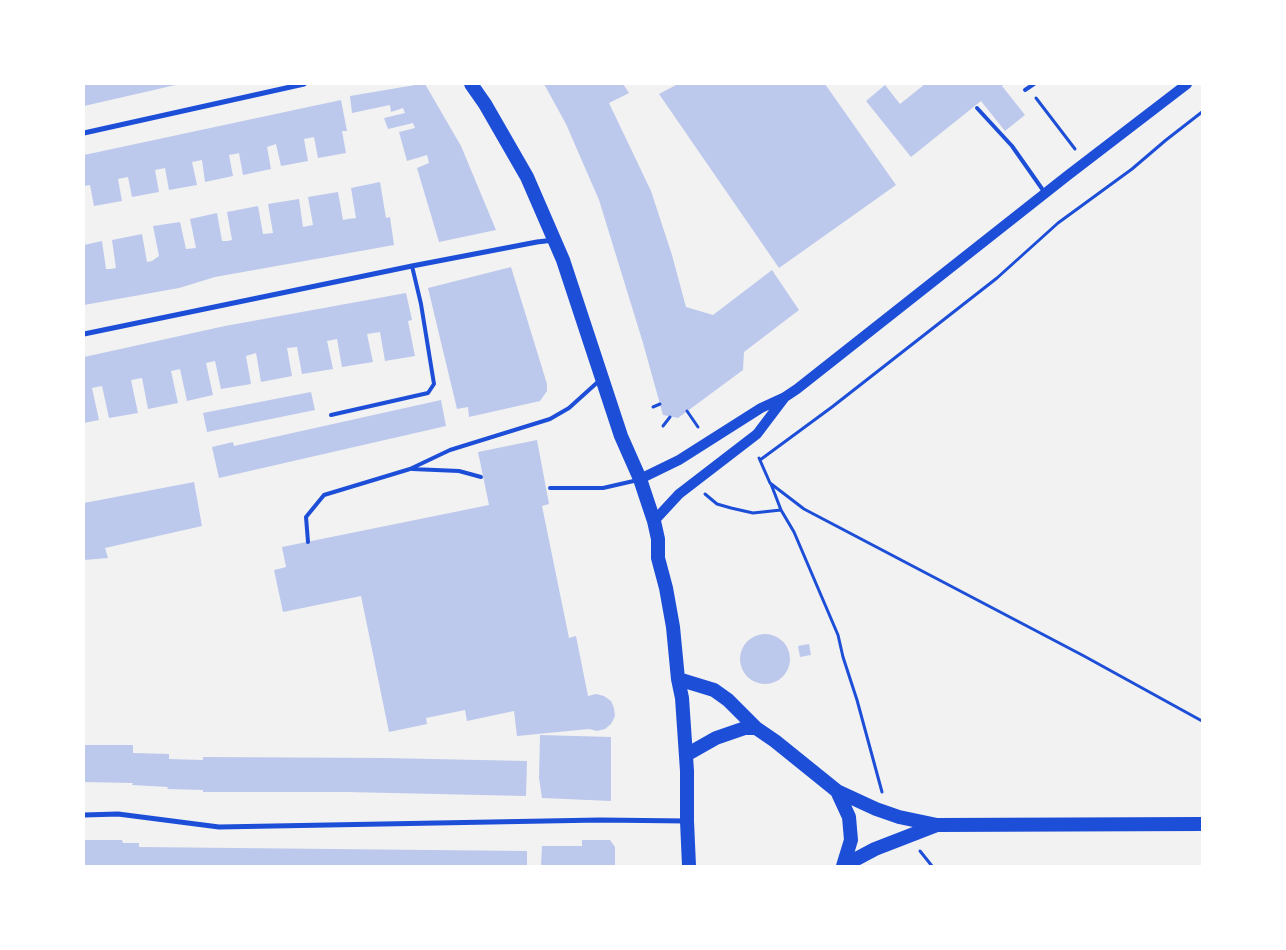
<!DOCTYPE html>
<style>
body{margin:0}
#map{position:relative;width:1286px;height:950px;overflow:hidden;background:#f2f2f2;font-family:"Open Sans",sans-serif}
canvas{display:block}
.frame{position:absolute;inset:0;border:85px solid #fff;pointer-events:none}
</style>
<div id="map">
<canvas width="1286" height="950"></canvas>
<div class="frame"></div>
</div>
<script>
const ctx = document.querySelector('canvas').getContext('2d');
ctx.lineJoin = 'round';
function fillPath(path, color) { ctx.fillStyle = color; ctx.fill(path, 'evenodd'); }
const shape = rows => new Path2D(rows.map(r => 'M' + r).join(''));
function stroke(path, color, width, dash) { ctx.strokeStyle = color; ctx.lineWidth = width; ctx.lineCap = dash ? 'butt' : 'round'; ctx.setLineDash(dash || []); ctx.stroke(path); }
const building = shape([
 [84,84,180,84,84,106],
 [421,84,425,84,461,146,496,230,439,242,417,168,429,163,427,155,407,161,399,132,415,128,413,123,388,129,384,118,405,113,403,108,391,112,390,105,352,113,350,96],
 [544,84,623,84,629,93,609,103,651,191,672,255,686,307,713,315,772,270,799,310,744,352,743,370,678,418,663,415,643,343,599,200,566,124],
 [678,84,825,84,896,185,779,268,659,94],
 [925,84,1004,84,1002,86,1025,115,1005,131,981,101,911,157,866,101,885,85,900,104],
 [341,100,347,131,342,131,346,153,318,158,314,137,304,139,308,161,281,166,276,144,267,147,271,169,243,175,239,153,235,154,229,155,233,176,205,182,202,160,192,162,197,185,169,190,165,168,155,170,159,192,132,197,128,177,118,179,122,201,94,206,90,185,84,186,84,155],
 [380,182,386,218,390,217,394,245,215,277,179,288,84,305,84,245,102,241,106,269,111,269,116,268,112,240,142,234,147,262,152,261,159,256,153,226,180,222,186,249,196,248,190,219,217,213,222,241,227,241,232,240,227,212,258,206,263,234,273,233,268,204,299,199,303,227,313,225,308,197,338,192,343,220,348,219,356,218,351,188],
 [511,267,547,384,547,391,540,401,469,417,468,407,457,409,428,288],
 [406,293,412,320,408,321,415,356,385,361,380,332,367,334,373,362,342,367,337,339,327,341,333,369,302,374,297,347,287,348,292,376,261,382,256,353,246,356,251,384,221,389,215,361,210,362,206,363,213,395,187,401,180,369,176,370,171,371,178,403,148,409,142,378,131,380,138,413,109,418,102,386,92,388,99,420,84,423,84,357,225,326],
 [311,392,315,410,207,432,203,413],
 [441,400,446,426,219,478,212,447,233,442,234,446],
 [537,440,549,504,542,506,569,638,576,636,588,696,596,694,604,696,611,701,614,708,615,716,611,724,605,729,597,731,589,729,517,736,514,711,467,721,465,710,426,718,427,724,389,732,361,596,283,612,274,570,286,567,282,547,489,505,478,452],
 [194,482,202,526,105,548,108,558,84,560,84,503],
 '740 659a25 25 0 1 1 50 0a25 25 0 1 1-50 0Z',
 [809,644,811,655,800,657,798,646],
 [540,735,611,737,611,801,542,798,539,778],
 [84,745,133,745,133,753,169,754,169,759,203,760,203,757,386,758,527,761,526,796,347,792,203,792,203,790,167,789,168,787,132,785,133,783,84,782],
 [84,840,122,840,123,843,139,843,139,847,527,851,527,866,84,866],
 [582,840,610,840,615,847,615,866,541,866,542,846,582,846]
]);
const path = shape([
 [1036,98,1075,149],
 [653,407,660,404],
 [687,411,698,427],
 [663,426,670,417],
 [759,458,770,483,804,509,1084,656,1202,721],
 [760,460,832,407,997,278,1058,223,1132,169,1166,140,1202,112],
 [771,484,781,510,794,532,838,635,843,657,857,700,882,792],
 [705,494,717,504,731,508,753,513,781,510],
 [920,851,932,866]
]);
const service = shape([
 [1025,90,1034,84],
 [977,108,1012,146,1045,193],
 [331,415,428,393,434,384,421,304,412,266],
 [412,469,459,471,481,477],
 [550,488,603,488,638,480],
 [308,542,306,517,324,495,410,469,450,450,550,419,569,408,600,380]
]);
const minor = shape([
 [84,133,304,84],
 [84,334,412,266,537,242,554,240],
 [84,815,118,814,219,827,600,820,686,821]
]);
const secondary = shape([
 [640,479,679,460,761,408,785,397,797,389,1067,176,1187,84],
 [654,521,679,494,757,434,785,397]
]);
const trunk = shape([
 [471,84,485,104,527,177,563,260,621,436,640,479,654,521,658,539,658,558,666,588,673,627,678,679,682,698,687,771,687,821,689,866],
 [678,679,714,690,728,700,756,728,775,741,837,791,876,809,899,817,937,825],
 [686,755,716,738,745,728,756,728],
 [837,791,849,817,851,840,843,866],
 [843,866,875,849,937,825,1202,824]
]);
fillPath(building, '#bdc9ec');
stroke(path, '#1d4ed8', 3);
stroke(service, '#1d4ed8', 4);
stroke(minor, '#1d4ed8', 5);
stroke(secondary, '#1d4ed8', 10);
stroke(trunk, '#1d4ed8', 14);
</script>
